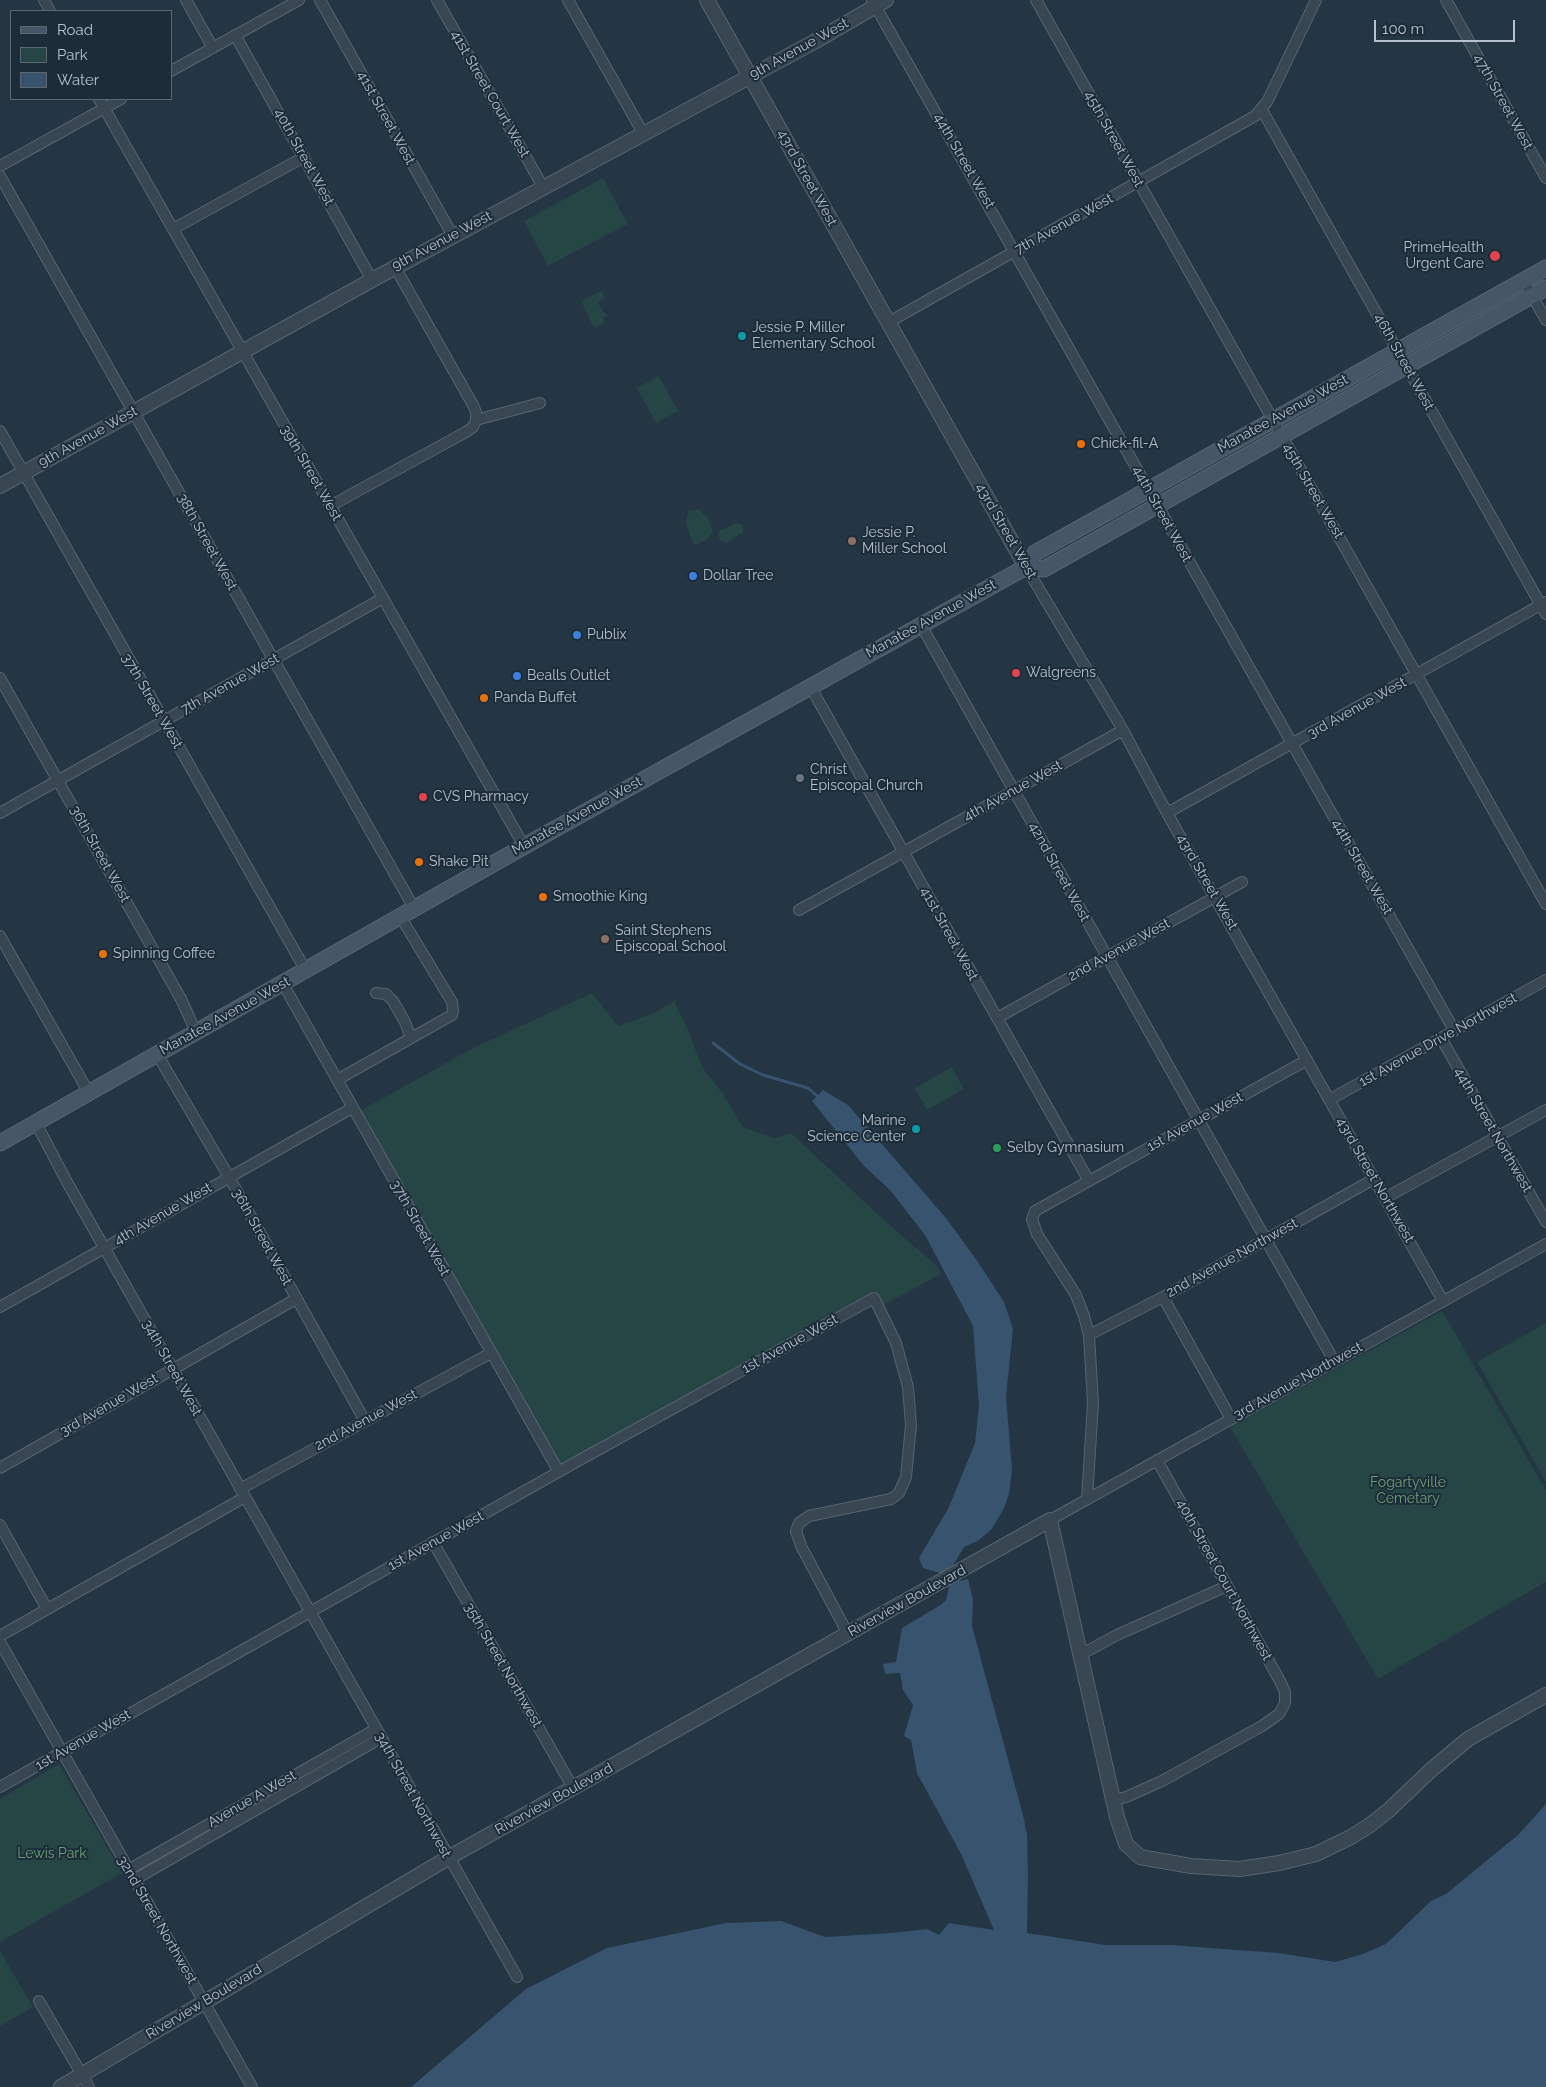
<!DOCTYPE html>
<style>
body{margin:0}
#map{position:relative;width:1546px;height:2087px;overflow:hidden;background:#243544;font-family:Raleway,sans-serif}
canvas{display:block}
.legend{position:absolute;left:10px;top:10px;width:162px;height:90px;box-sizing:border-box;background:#1d2c39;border:1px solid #5a6874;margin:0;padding:6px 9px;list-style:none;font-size:15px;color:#b6c1cd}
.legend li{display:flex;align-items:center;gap:10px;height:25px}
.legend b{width:25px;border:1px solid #5a6874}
.scale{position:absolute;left:1374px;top:20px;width:141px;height:22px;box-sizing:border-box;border:2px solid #b6c1cd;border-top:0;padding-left:6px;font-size:15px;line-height:18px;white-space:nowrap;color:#b6c1cd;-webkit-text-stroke:4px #1d2c39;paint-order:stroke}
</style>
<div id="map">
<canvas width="1546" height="2087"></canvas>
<ul class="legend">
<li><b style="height:6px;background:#465667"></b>Road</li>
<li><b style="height:14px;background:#264545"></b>Park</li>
<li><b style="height:14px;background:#37536d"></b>Water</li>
</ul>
<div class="scale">100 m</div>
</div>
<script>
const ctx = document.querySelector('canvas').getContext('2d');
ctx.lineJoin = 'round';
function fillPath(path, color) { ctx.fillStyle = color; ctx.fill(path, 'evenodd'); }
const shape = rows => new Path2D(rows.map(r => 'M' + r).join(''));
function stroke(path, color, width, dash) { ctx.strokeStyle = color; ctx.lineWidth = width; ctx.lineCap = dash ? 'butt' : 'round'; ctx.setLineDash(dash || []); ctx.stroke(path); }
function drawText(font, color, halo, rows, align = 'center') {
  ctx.font = font + ' Raleway,sans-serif'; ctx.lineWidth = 4; ctx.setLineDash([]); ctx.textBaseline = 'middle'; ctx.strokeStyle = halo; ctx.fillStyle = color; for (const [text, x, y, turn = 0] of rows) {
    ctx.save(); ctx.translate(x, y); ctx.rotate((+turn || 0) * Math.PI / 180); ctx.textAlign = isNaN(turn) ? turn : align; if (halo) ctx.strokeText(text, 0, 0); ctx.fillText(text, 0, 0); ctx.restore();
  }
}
const green = shape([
 [603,178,628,224,548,266,524,221],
 [601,291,605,298,598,303,603,311,608,315,604,318,603,323,596,327,593,326,582,303,583,300],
 [659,376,678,411,656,423,637,388],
 [690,509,692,511,699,509,708,519,713,531,708,539,696,545,693,542,685,522],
 [736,523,743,525,743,533,726,543,721,541,718,536,719,531],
 [592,993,618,1026,654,1013,674,1001,688,1030,702,1067,723,1094,743,1127,774,1138,791,1133,886,1222,936,1265,941,1274,884,1305,875,1291,561,1464,360,1111,471,1049],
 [952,1067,964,1089,927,1110,915,1088],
 [1442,1311,1546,1490,1546,1582,1378,1679,1230,1427],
 [1546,1323,1546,1482,1477,1362],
 [59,1764,122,1873,0,1942,0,1799],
 [0,1951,33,2007,0,2026]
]);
const water = shape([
 [823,1090,848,1105,946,1218,978,1262,1004,1302,1013,1329,1006,1397,1012,1470,1009,1494,1004,1508,992,1529,979,1540,964,1547,952,1567,960,1581,968,1579,973,1600,972,1626,1024,1819,1027,1835,1028,1877,1027,1933,1106,1945,1172,1945,1223,1949,1279,1953,1335,1962,1363,1954,1386,1944,1431,1901,1446,1894,1518,1835,1546,1804,1546,2087,411,2087,526,1989,607,1948,726,1923,781,1921,825,1937,892,1933,927,1929,939,1935,949,1923,994,1930,961,1854,917,1773,911,1740,904,1736,913,1705,903,1690,900,1673,885,1674,883,1664,896,1662,902,1628,942,1604,946,1600,949,1587,940,1573,923,1568,919,1558,949,1507,975,1443,979,1406,973,1326,925,1235,890,1190,864,1166,812,1101]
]);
const stream = shape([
 [713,1043,740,1064,763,1075,808,1088,817,1096]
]);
const minor = shape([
 [44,0,50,11],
 [186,0,213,48],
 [320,0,453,236],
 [437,0,543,187],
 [568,0,643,133],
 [872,0,1454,1030],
 [1036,0,1546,904],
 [1446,0,1546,178],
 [235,35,372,280],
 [171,71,299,0],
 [99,99,524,846],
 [1262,110,1546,614],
 [0,166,121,99],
 [0,176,414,908],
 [173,229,304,157],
 [1523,280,1546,320],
 [889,322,1255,116,1267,102,1316,0],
 [476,420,540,403],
 [0,431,306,971],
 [330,506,466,432,473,427,476,420,476,412,473,405,395,267],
 [1026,567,1123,730,1167,813,1443,1301],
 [921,625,1334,1361],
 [0,678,181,999,196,1032],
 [810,686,1089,1181],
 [0,813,383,598],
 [1167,813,1546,602],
 [799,910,1123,730],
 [0,936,89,1093],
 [283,984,559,1472],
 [376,993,386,994,393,1001,405,1022,411,1038],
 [997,1018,1242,882],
 [1441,1038,1546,1222],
 [157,1054,229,1177,365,1421],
 [337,1080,452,1015,453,1011,452,1002,400,916],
 [1329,1100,1546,980],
 [36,1123,67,1182,517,1977],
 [1385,1198,1546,1110],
 [1163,1297,1231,1419],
 [0,1307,352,1108],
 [1089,1335,1163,1297,1374,1179],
 [0,1468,296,1299],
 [240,1489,491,1353],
 [1087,1499,1093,1403,1089,1335,1084,1316,1076,1295,1037,1234,1032,1219,1035,1211,1307,1060],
 [1050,1520,1546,1244],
 [0,1525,47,1609],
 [433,1542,573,1788],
 [0,1636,245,1497],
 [0,1642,252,2087],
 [1080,1655,1117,1635,1227,1586],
 [0,1787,576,1462,874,1298,896,1343,908,1387,911,1425,906,1477,899,1493,891,1499,809,1516,799,1523,796,1531,801,1546,848,1634],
 [1113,1800,1126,1797,1162,1781,1262,1726,1279,1714,1285,1703,1285,1692,1280,1681,1157,1460],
 [128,1870,376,1729],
 [134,1880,381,1738],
 [39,2001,89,2087]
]);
const tertiary = shape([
 [707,0,1026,567],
 [0,486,372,280,814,42,886,0],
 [61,2087,448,1858,1050,1520,1117,1817,1126,1844,1140,1857,1191,1866,1240,1869,1279,1863,1316,1854,1351,1837,1370,1825,1389,1810,1431,1770,1468,1739,1546,1695]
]);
const secondary = shape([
 [1026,567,1044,569,1546,288],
 [0,1143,537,839,1026,567,1035,553,1546,268]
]);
const markers = [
 [1495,256,6,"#e0444e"],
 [742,336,5,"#0f9aa8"],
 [1081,444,5,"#e8710a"],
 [852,541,5,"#8d6e63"],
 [693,576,5,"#3f7fe0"],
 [577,635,5,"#3f7fe0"],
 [1016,673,5,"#e0444e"],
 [517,676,5,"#3f7fe0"],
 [484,698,5,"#e8710a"],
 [800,778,5,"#6b7280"],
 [423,797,5,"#e0444e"],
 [419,862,5,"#e8710a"],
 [543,897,5,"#e8710a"],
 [605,939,5,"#8d6e63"],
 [103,954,5,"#e8710a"],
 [916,1129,5,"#0f9aa8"],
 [997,1148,5,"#2e9e5b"]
];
const streetNames = [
 ["9th Avenue West",799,49,-29],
 ["41st Street Court West",490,94,60],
 ["47th Street West",1503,102,61],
 ["41st Street West",386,118,61],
 ["45th Street West",1114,139,61],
 ["40th Street West",304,157,61],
 ["44th Street West",964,161,60],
 ["43rd Street West",807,178,61],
 ["7th Avenue West",1064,224,-29],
 ["9th Avenue West",442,241,-28],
 ["46th Street West",1404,362,61],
 ["Manatee Avenue West",1283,414,-29],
 ["9th Avenue West",88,437,-29],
 ["39th Street West",311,473,60],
 ["45th Street West",1313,491,60],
 ["44th Street West",1162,514,61],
 ["43rd Street West",1006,531,60],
 ["38th Street West",207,542,61],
 ["Manatee Avenue West",931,619,-29],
 ["7th Avenue West",230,684,-29],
 ["37th Street West",152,701,60],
 ["3rd Avenue West",1357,708,-29],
 ["4th Avenue West",1013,791,-29],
 ["Manatee Avenue West",577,816,-29],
 ["36th Street West",100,854,61],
 ["44th Street West",1362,867,60],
 ["42nd Street West",1059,872,61],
 ["43rd Street West",1207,882,60],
 ["41st Street West",949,934,61],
 ["2nd Avenue West",1119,950,-29],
 ["Manatee Avenue West",225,1016,-29],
 ["1st Avenue Drive Northwest",1438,1040,-29],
 ["1st Avenue West",1195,1122,-29],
 ["44th Street Northwest",1493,1130,60],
 ["43rd Street Northwest",1375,1180,60],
 ["4th Avenue West",163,1214,-30],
 ["37th Street West",420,1228,61],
 ["36th Street West",262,1237,61],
 ["2nd Avenue Northwest",1232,1258,-29],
 ["1st Avenue West",790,1344,-29],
 ["34th Street West",172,1368,61],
 ["3rd Avenue Northwest",1298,1381,-29],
 ["3rd Avenue West",109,1405,-30],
 ["2nd Avenue West",366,1420,-28],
 ["1st Avenue West",436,1541,-29],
 ["40th Street Court Northwest",1224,1580,61],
 ["Riverview Boulevard",907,1601,-29],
 ["35th Street Northwest",503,1665,60],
 ["1st Avenue West",83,1740,-30],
 ["34th Street Northwest",413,1795,61],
 ["Avenue A West",252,1799,-30],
 ["Riverview Boulevard",554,1799,-29],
 ["32nd Street Northwest",157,1920,60],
 ["Riverview Boulevard",204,2002,-31]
];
const poiNames = [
 ["PrimeHealth",1484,248,"right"],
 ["Urgent Care",1484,264,"right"],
 ["Jessie P. Miller",752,328],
 ["Elementary School",752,344],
 ["Chick-fil-A",1091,444],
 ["Jessie P.",862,533],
 ["Miller School",862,549],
 ["Dollar Tree",703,576],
 ["Publix",587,635],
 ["Walgreens",1026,673],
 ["Bealls Outlet",527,676],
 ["Panda Buffet",494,698],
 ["Christ",810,770],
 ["Episcopal Church",810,786],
 ["CVS Pharmacy",433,797],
 ["Shake Pit",429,862],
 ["Smoothie King",553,897],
 ["Saint Stephens",615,931],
 ["Episcopal School",615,947],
 ["Spinning Coffee",113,954],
 ["Marine",906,1121,"right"],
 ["Science Center",906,1137,"right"],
 ["Selby Gymnasium",1007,1148]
];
const parkNames = [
 ["Fogartyville",1408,1483],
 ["Cemetary",1408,1499],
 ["Lewis Park",52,1854]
];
fillPath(green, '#264545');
fillPath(water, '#37536d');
stroke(stream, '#37536d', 3);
stroke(minor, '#576471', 12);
stroke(tertiary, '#576471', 16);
stroke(secondary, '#576471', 17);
stroke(minor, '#394753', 10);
stroke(tertiary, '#394753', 14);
stroke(secondary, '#465667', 15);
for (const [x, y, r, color] of markers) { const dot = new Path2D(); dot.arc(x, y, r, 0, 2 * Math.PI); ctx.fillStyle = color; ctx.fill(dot); stroke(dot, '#1d2c39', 2); }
drawText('14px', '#b6c1cd', '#1d2c39', streetNames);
drawText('14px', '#b6c1cd', '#1d2c39', poiNames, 'left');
drawText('14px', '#6ba071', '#1d2c39', parkNames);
</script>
